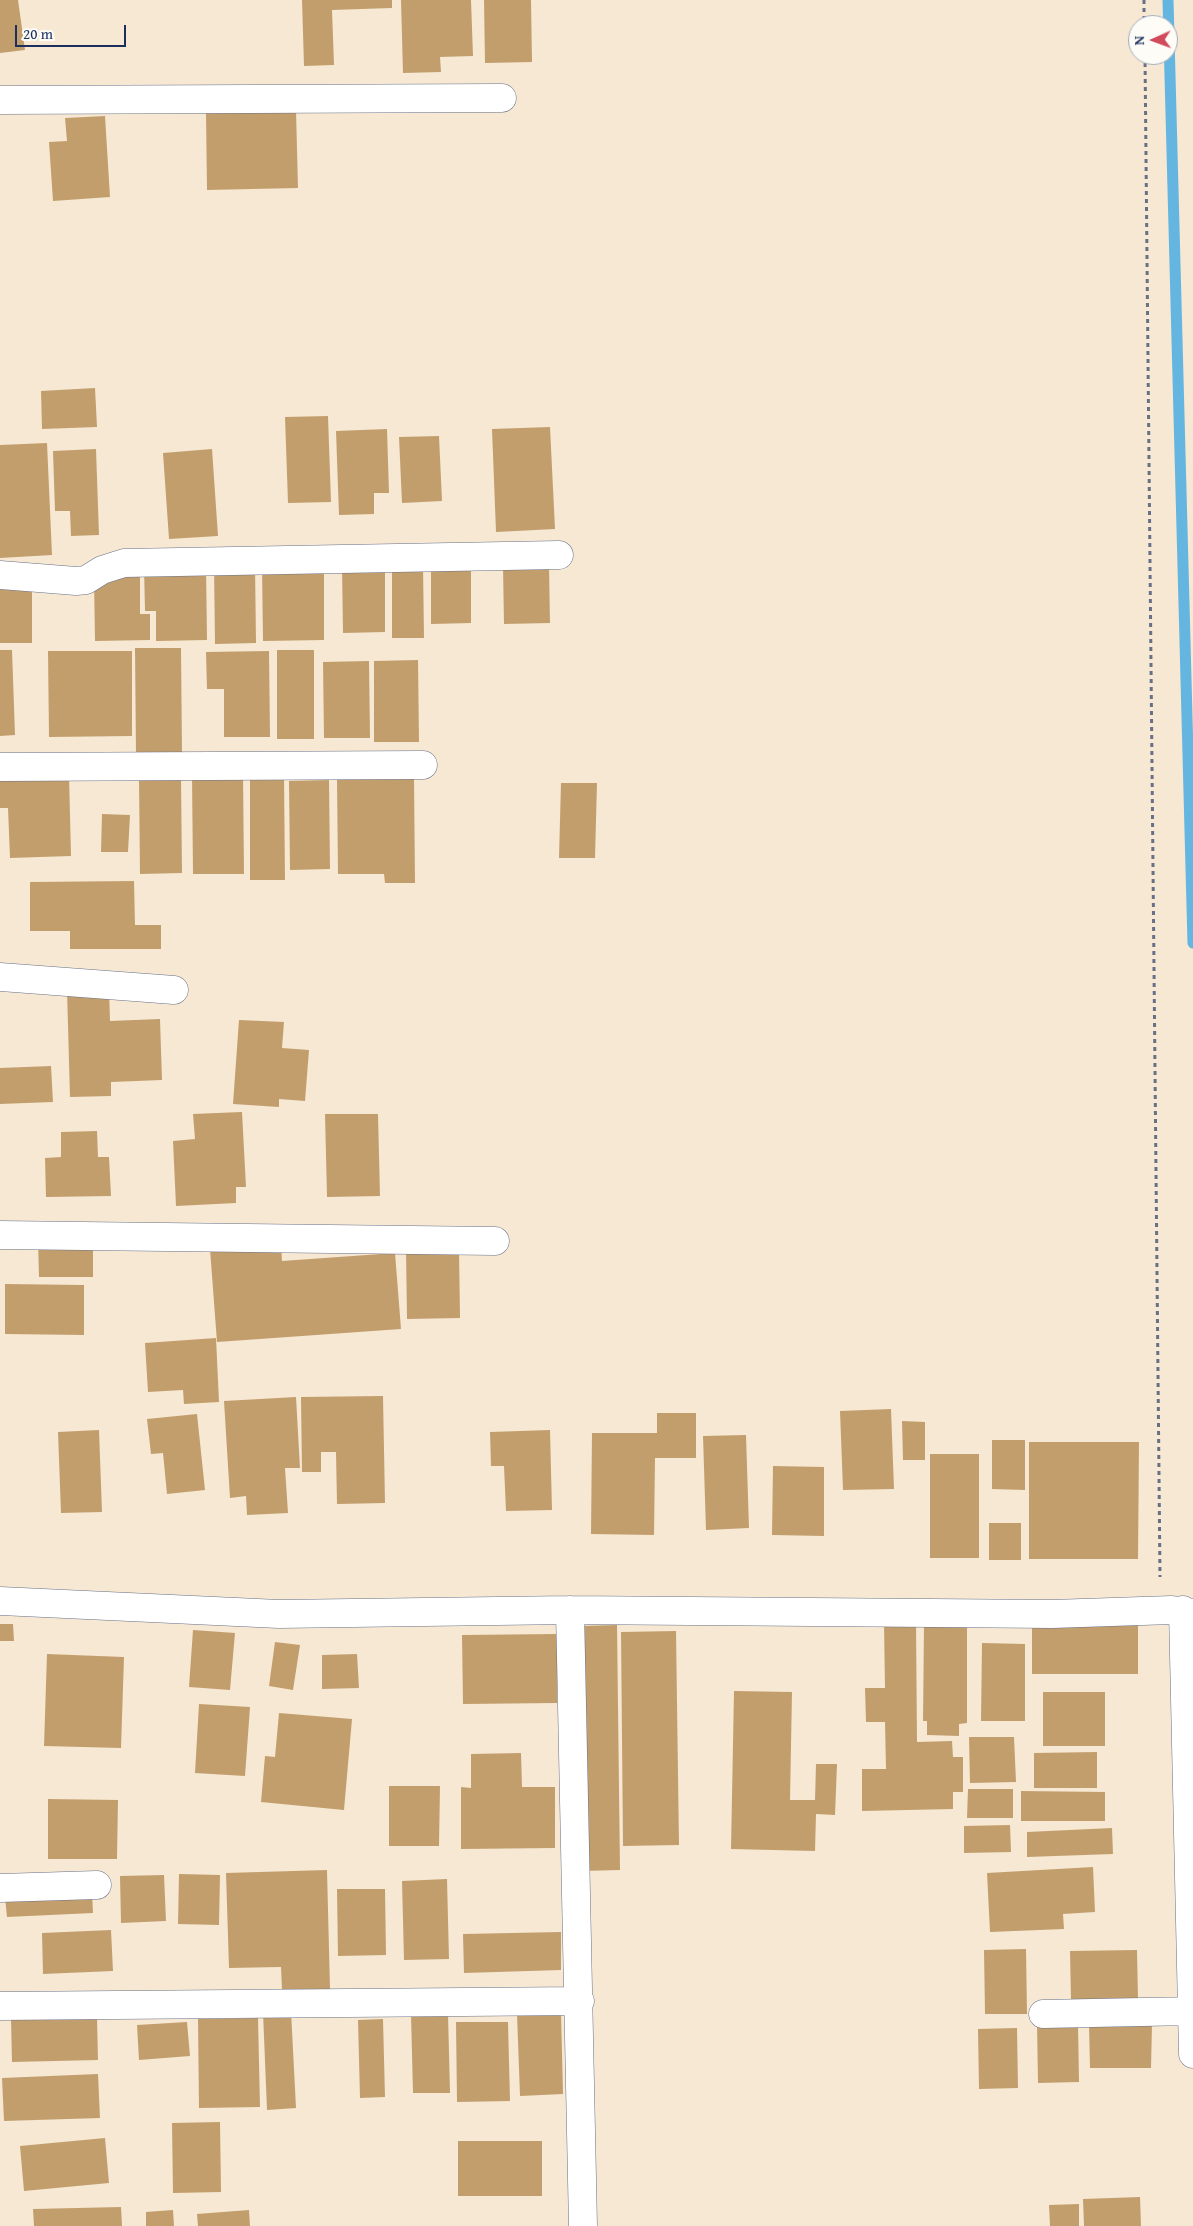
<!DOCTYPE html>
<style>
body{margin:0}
#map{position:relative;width:1193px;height:2226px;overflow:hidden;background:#f6e8d3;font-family:"Gentium Book Plus",serif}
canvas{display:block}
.north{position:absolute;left:1128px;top:15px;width:50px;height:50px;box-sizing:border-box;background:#fdfcf7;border:1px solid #a3aaba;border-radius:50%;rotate:268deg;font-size:14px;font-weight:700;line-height:20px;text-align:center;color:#1b2f5e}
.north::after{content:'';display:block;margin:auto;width:18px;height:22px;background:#d1495b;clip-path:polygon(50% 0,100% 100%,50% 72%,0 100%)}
.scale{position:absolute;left:15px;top:25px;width:111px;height:22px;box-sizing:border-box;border:2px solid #1b2f5e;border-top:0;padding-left:6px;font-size:15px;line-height:18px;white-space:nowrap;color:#1b2f5e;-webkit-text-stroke:4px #fdfcf7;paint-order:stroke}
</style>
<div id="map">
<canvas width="1193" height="2226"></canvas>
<div class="north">N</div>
<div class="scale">20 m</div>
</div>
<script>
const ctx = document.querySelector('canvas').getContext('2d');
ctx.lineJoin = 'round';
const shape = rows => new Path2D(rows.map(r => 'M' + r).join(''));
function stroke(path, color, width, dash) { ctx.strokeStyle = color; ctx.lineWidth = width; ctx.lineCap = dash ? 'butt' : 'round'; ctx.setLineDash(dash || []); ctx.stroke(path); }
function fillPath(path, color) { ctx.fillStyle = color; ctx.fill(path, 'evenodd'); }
const stream = shape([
 [1168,0,1193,943]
]);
const building = shape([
 [0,0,18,0,25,50,0,53],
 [302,0,392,0,392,8,332,10,334,65,304,66],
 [401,0,471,0,473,56,440,57,441,72,403,73],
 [484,0,531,0,532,62,485,63],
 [296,110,298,188,207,190,206,113],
 [105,116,110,197,53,201,49,142,67,141,65,118],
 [95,388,97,427,42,429,41,391],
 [328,416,331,502,288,503,285,417],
 [550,427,555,529,496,532,492,429],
 [387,429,389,493,374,493,374,514,339,515,336,431],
 [439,436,442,501,402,503,399,437],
 [47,443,52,555,0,558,0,445],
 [96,449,99,535,71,536,70,511,55,511,53,451],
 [212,449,218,536,169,539,163,453],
 [431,561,471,561,471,623,431,624],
 [206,565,207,640,156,641,156,611,145,611,144,566],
 [214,565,255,565,256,643,215,644],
 [392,565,423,565,424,638,392,638],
 [549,565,550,623,504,624,503,566],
 [262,566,324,566,324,640,263,641],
 [342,566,385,566,385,632,343,633],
 [140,576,140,614,150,614,150,640,95,641,94,577],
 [0,582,32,583,32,643,0,643],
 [135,648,181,648,182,753,136,754],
 [0,650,12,650,15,735,0,736],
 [277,650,314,650,314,739,277,739],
 [48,651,132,651,132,736,49,737],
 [269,651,270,737,224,737,224,689,207,689,206,652],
 [418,660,419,742,374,742,374,661],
 [369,661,370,738,324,738,323,662],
 [192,774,243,774,244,874,193,874],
 [69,775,71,856,10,858,8,808,0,808,0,777],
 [250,776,284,776,285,880,250,880],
 [181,778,182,873,140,874,139,779],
 [414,778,415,883,385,883,384,874,338,874,337,779],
 [329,780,330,869,290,870,289,781],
 [561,783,597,783,595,858,559,858],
 [102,814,130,815,128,852,101,852],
 [134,881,135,925,161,925,161,949,70,949,70,931,30,931,30,882],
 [109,989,110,1021,160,1019,162,1080,111,1082,111,1096,70,1097,67,990],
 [239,1020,284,1022,282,1048,309,1050,305,1101,279,1099,279,1107,233,1104],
 [51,1066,53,1102,0,1104,0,1068],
 [242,1112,246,1187,236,1187,236,1203,176,1206,173,1141,195,1139,193,1114],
 [325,1114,378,1114,380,1196,327,1197],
 [97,1131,98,1157,109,1157,111,1196,46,1197,45,1158,61,1157,61,1132],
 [38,1239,93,1239,93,1277,39,1277],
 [281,1243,282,1261,395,1253,401,1329,217,1342,210,1249],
 [459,1249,460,1318,407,1319,406,1250],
 [5,1284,84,1285,84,1335,5,1334],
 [216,1338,219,1402,184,1404,183,1390,148,1392,145,1343],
 [383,1396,385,1503,337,1504,336,1452,321,1452,321,1472,302,1472,301,1397],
 [296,1397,300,1468,285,1468,288,1513,247,1515,246,1496,230,1498,224,1401],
 [891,1409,894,1489,843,1490,840,1411],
 [657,1413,696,1413,696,1458,655,1458,654,1535,591,1534,592,1433,657,1433],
 [197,1414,205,1490,167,1494,163,1453,151,1454,147,1419],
 [902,1421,925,1422,925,1460,903,1460],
 [99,1430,102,1512,61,1513,58,1432],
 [550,1430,552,1510,506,1511,504,1466,491,1466,490,1432],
 [746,1435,749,1528,706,1530,703,1436],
 [992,1440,1025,1440,1025,1490,992,1489],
 [1029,1442,1139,1442,1138,1559,1029,1559],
 [930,1454,979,1454,979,1558,930,1558],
 [773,1466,824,1467,824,1536,772,1535],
 [989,1523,1021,1523,1021,1560,989,1560],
 [916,1622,917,1742,952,1741,953,1757,963,1757,963,1792,953,1792,953,1809,862,1811,862,1769,886,1769,885,1722,866,1722,865,1688,885,1688,884,1623],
 [1032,1623,1138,1623,1138,1674,1032,1674],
 [0,1624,13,1624,14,1641,0,1641],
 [617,1625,620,1870,583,1871,580,1626],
 [924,1625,967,1625,967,1723,959,1724,959,1736,927,1735,927,1721,923,1721],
 [193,1630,235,1633,230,1690,189,1687],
 [676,1631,679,1845,623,1846,621,1632],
 [557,1634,557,1703,463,1704,462,1635],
 [275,1642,300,1645,293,1690,269,1686],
 [982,1643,1025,1644,1025,1721,981,1721],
 [47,1654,124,1657,121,1748,44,1746],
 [357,1654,359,1688,322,1689,322,1655],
 [734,1691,792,1692,790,1800,815,1800,816,1764,837,1764,835,1815,816,1814,815,1851,731,1849],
 [1043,1692,1105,1692,1105,1746,1043,1746],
 [199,1704,250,1707,245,1776,195,1773],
 [279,1713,352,1719,344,1810,261,1802,265,1756,275,1757],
 [969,1737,1014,1737,1016,1782,970,1783],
 [1097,1752,1097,1788,1034,1788,1034,1753],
 [521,1753,522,1787,555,1787,555,1848,461,1849,461,1787,471,1788,471,1754],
 [389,1786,440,1786,439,1846,389,1846],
 [968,1789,1013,1789,1013,1818,967,1818],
 [1021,1791,1105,1792,1105,1821,1021,1821],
 [48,1799,118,1800,117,1859,48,1859],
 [1010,1825,1011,1852,964,1853,964,1826],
 [1112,1828,1113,1854,1027,1857,1027,1832],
 [1093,1867,1095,1912,1063,1914,1064,1929,990,1932,987,1873],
 [327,1870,330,1989,282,1990,281,1967,229,1968,226,1873],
 [179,1874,220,1875,219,1925,178,1924],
 [164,1875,166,1921,121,1923,120,1876],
 [447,1879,449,1959,404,1960,402,1881],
 [337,1889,385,1889,386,1955,338,1956],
 [92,1893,93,1913,7,1917,5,1897],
 [111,1930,113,1971,43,1974,42,1933],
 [561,1932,561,1970,464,1973,463,1934],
 [1026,1949,1027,2014,985,2014,984,1950],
 [1137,1950,1138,1999,1071,2000,1070,1951],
 [291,2011,296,2108,267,2110,263,2012],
 [561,2012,563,2094,520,2096,517,2014],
 [448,2013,450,2093,413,2093,411,2014],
 [97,2018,98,2060,12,2062,11,2019],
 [258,2018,260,2107,199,2108,198,2019],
 [383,2019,385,2097,360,2098,358,2020],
 [187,2022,190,2056,139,2060,137,2025],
 [456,2022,508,2022,510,2101,457,2102],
 [1078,2022,1079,2082,1038,2083,1037,2023],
 [1089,2024,1152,2024,1151,2068,1090,2068],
 [1017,2028,1018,2088,979,2089,978,2029],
 [98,2074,100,2118,4,2121,2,2078],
 [220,2122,221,2192,173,2193,172,2123],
 [105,2138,109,2183,24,2191,20,2146],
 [458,2141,542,2141,542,2196,458,2196],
 [1140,2197,1141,2226,1084,2226,1083,2199],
 [1079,2204,1079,2226,1050,2226,1049,2205],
 [121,2207,122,2226,34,2226,33,2209],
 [173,2210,174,2226,146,2226,146,2212],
 [249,2210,250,2226,198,2226,197,2214]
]);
const path = shape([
 [1144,0,1144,25],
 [1145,55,1160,1577]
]);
const street = shape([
 [0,100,502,98],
 [0,575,76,581,86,580,102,570,124,563,559,555],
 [0,767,423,765],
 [0,977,174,990],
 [0,1235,495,1241],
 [0,1601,279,1614,570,1610,1052,1614,1172,1610,1193,1613],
 [570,1610,583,2226],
 [1183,1610,1193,2054],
 [0,1888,97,1885],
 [0,2006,580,2001],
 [1043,2014,1192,2011]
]);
stroke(stream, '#64b5df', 11);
fillPath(building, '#c39e6d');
stroke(street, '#687087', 29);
stroke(path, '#687087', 3, [4, 4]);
stroke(street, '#fff', 28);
</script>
